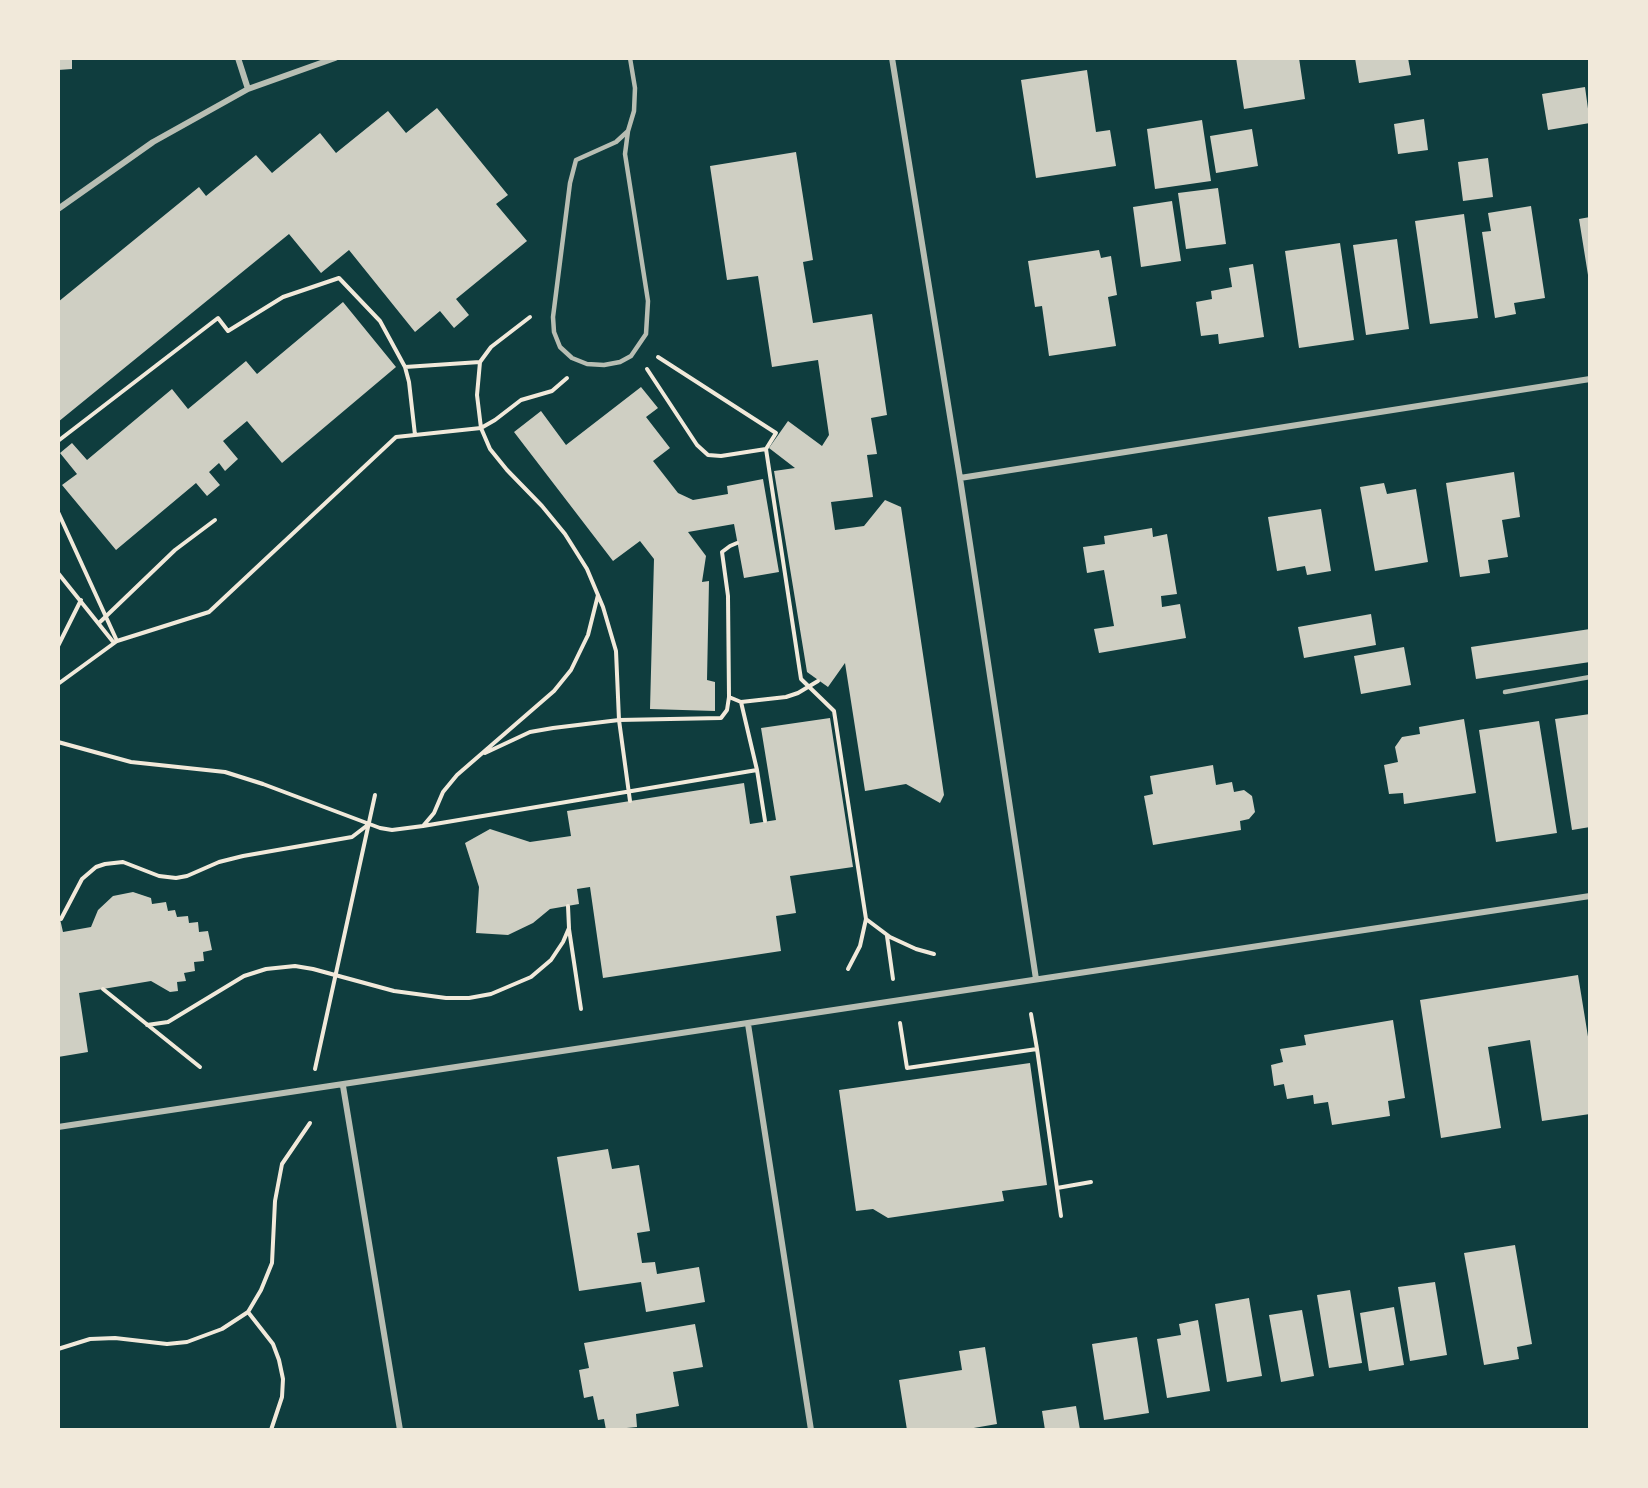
<!DOCTYPE html>
<style>
body{margin:0}
#map{position:relative;width:1648px;height:1488px;overflow:hidden;background:#0f3d3e;font-family:"IBM Plex Serif",serif}
canvas{display:block}
.frame{position:absolute;inset:0;border:60px solid #f1e9da;pointer-events:none}
</style>
<div id="map">
<canvas width="1648" height="1488"></canvas>
<div class="frame"></div>
</div>
<script>
const ctx = document.querySelector('canvas').getContext('2d');
ctx.lineJoin = 'round';
function fillPath(path, color) { ctx.fillStyle = color; ctx.fill(path, 'evenodd'); }
const shape = rows => new Path2D(rows.map(r => 'M' + r).join(''));
function stroke(path, color, width, dash) { ctx.strokeStyle = color; ctx.lineWidth = width; ctx.lineCap = dash ? 'butt' : 'round'; ctx.setLineDash(dash || []); ctx.stroke(path); }
const building = shape([
 [58,58,72,58,72,69,58,70],
 [1236,58,1299,58,1305,99,1244,109],
 [1355,58,1408,58,1411,75,1359,83],
 [1087,70,1096,132,1110,130,1116,166,1036,178,1021,80],
 [1585,87,1590,123,1548,130,1542,94],
 [437,108,508,195,496,204,527,241,456,299,469,315,454,328,440,311,415,332,349,250,321,273,289,234,58,422,58,302,199,187,206,196,256,155,272,173,320,133,336,153,388,111,406,133],
 [1424,119,1428,150,1398,154,1394,124],
 [1202,120,1211,181,1155,189,1147,129],
 [1252,129,1258,166,1216,173,1210,136],
 [796,152,813,260,803,262,813,323,872,314,887,415,871,418,877,454,867,455,873,497,831,502,835,530,864,526,885,500,901,507,944,795,940,803,906,784,865,791,845,663,828,687,807,672,774,471,795,468,769,448,788,421,822,446,829,435,818,360,772,367,758,276,727,280,710,166],
 [1488,158,1493,197,1463,201,1458,162],
 [1218,188,1226,244,1186,249,1178,193],
 [1172,201,1181,261,1141,267,1133,207],
 [1531,206,1545,298,1514,303,1516,314,1495,318,1482,232,1491,231,1488,213],
 [1464,214,1478,318,1430,324,1415,221],
 [1590,217,1590,275,1588,275,1579,219],
 [1397,239,1409,329,1366,335,1353,245],
 [1340,243,1354,340,1299,348,1285,251],
 [1099,250,1101,258,1111,256,1117,295,1108,297,1116,346,1049,356,1042,306,1035,307,1028,261],
 [1253,264,1264,337,1219,344,1218,334,1201,336,1196,302,1212,299,1211,291,1232,287,1229,268],
 [343,302,396,367,282,463,247,421,223,441,238,459,225,471,219,463,209,472,220,485,207,496,196,483,116,550,62,485,77,474,60,453,72,443,87,460,172,389,188,409,246,361,257,374],
 [641,387,658,408,646,417,670,448,653,461,678,493,693,500,728,494,727,486,763,479,779,572,744,578,734,524,688,532,706,556,702,582,709,581,707,680,715,682,715,711,650,709,654,559,640,541,613,561,514,432,541,411,566,445],
 [1514,472,1520,517,1502,520,1508,557,1488,560,1490,573,1460,577,1446,483],
 [1384,483,1387,494,1416,489,1428,562,1375,571,1360,487],
 [1321,509,1331,571,1307,575,1305,566,1277,571,1268,517],
 [1152,528,1153,537,1167,534,1177,594,1161,596,1162,607,1180,604,1186,638,1099,653,1094,629,1114,626,1104,570,1087,573,1083,547,1105,544,1104,536],
 [1371,614,1376,645,1304,658,1298,627],
 [1590,629,1590,662,1476,679,1471,647],
 [1404,647,1411,685,1361,694,1354,656],
 [1590,714,1590,827,1572,830,1555,719],
 [830,718,853,867,790,876,796,913,776,916,781,951,603,978,590,887,577,889,579,904,550,909,533,923,508,935,476,933,479,887,465,843,490,829,530,842,571,836,567,811,744,783,750,824,776,820,761,728],
 [1464,719,1476,793,1404,804,1403,793,1389,794,1384,765,1398,762,1395,747,1402,737,1420,734,1419,727],
 [1539,721,1557,833,1496,842,1479,730],
 [1213,765,1216,785,1232,782,1234,792,1244,790,1252,796,1255,812,1249,819,1240,821,1241,830,1153,845,1144,796,1153,794,1150,776],
 [133,892,151,898,152,904,166,902,168,911,175,910,177,917,188,916,189,923,198,922,199,932,208,931,212,950,203,952,204,961,194,962,195,971,184,973,186,981,177,982,178,991,170,992,151,981,79,993,88,1052,58,1057,58,910,63,932,91,927,98,910,113,896],
 [1578,975,1590,1049,1590,1114,1542,1121,1530,1040,1488,1047,1501,1128,1441,1138,1420,1000],
 [1393,1020,1405,1098,1388,1101,1390,1116,1332,1125,1328,1102,1314,1104,1313,1095,1287,1099,1284,1084,1274,1086,1271,1065,1283,1062,1280,1049,1306,1045,1304,1035],
 [1030,1063,1047,1185,1002,1191,1004,1201,888,1218,873,1209,856,1211,839,1090],
 [608,1149,612,1169,639,1165,650,1231,637,1233,642,1263,655,1262,657,1274,699,1267,705,1302,646,1312,641,1282,579,1291,557,1157],
 [1515,1245,1532,1344,1517,1347,1519,1359,1484,1365,1464,1253],
 [1435,1282,1447,1355,1410,1361,1398,1287],
 [1350,1290,1362,1363,1329,1368,1317,1295],
 [1249,1298,1262,1376,1227,1382,1215,1304],
 [1394,1307,1404,1365,1369,1371,1360,1313],
 [1302,1310,1314,1376,1281,1382,1269,1315],
 [1198,1320,1210,1391,1167,1398,1157,1339,1181,1335,1179,1324],
 [695,1324,703,1367,673,1372,679,1406,636,1414,637,1427,606,1430,604,1419,598,1420,593,1396,584,1398,579,1370,589,1368,584,1343],
 [1137,1337,1149,1413,1104,1420,1092,1344],
 [985,1347,997,1424,962,1430,907,1430,899,1380,962,1370,959,1351],
 [1076,1406,1080,1430,1045,1430,1042,1411]
]);
const path = shape([
 [530,317,491,347,480,362,477,395,481,428,490,449,507,470,542,506,565,534,587,569,603,607,616,651,619,720,630,801],
 [658,357,776,433,766,449],
 [405,367,480,362],
 [647,369,697,445,708,455,721,456,766,449,801,679,834,711,866,919],
 [58,441,218,318,228,331,283,297,339,278,380,321,405,367,409,382,415,435],
 [58,512,117,641],
 [737,543,730,546,722,552,728,596,729,697,741,702,786,697,798,693,818,681],
 [58,573,114,643],
 [99,623,175,550,215,520],
 [58,646,81,600],
 [58,684,117,641,209,612,396,437,481,428,495,420,521,400,552,391,567,378],
 [741,702,757,770],
 [58,742,131,762,225,772,263,784,380,828,392,830,423,826,434,813,443,792,457,775,554,691,571,670,588,635,598,595],
 [485,753,530,732,553,728,619,720,721,718,727,710,729,697],
 [423,826,757,770,765,821],
 [61,919,82,879,96,867,105,864,123,862,159,876,176,878,187,876,219,862,243,856,352,837,369,824],
 [569,929,581,1009],
 [887,936,893,979],
 [848,969,860,946,866,919,890,937,916,949,934,954],
 [103,989,200,1067],
 [900,1023,907,1068,1037,1049,1031,1014],
 [147,1025,168,1022,244,976,266,969,295,966,313,969,394,991,446,998,469,998,491,994,531,977,551,960,563,942,569,928,568,906],
 [1037,1049,1061,1216],
 [315,1069,375,795],
 [1057,1188,1091,1182],
 [248,1312,273,1344,279,1360,283,1379,282,1397,271,1430],
 [58,1349,90,1339,115,1338,167,1344,187,1342,222,1329,248,1312,261,1290,272,1263,275,1201,282,1164,310,1123]
]);
const service = shape([
 [628,131,625,154,648,301,646,334,631,356,620,362,604,365,587,364,572,358,560,347,554,332,553,317,570,183,576,160,616,142,628,131,634,111,635,88,630,58],
 [1505,692,1590,677]
]);
const minor = shape([
 [238,58,248,89],
 [892,58,960,478,1036,979],
 [58,209,153,142,248,89,335,58],
 [960,478,1590,379],
 [748,1024,811,1430],
 [343,1086,400,1430],
 [58,1127,1590,896]
]);
fillPath(building, '#cfcfc3');
stroke(path, '#f1e9da', 4);
stroke(service, '#b8beb3', 4.5);
stroke(minor, '#b8beb3', 6);
</script>
